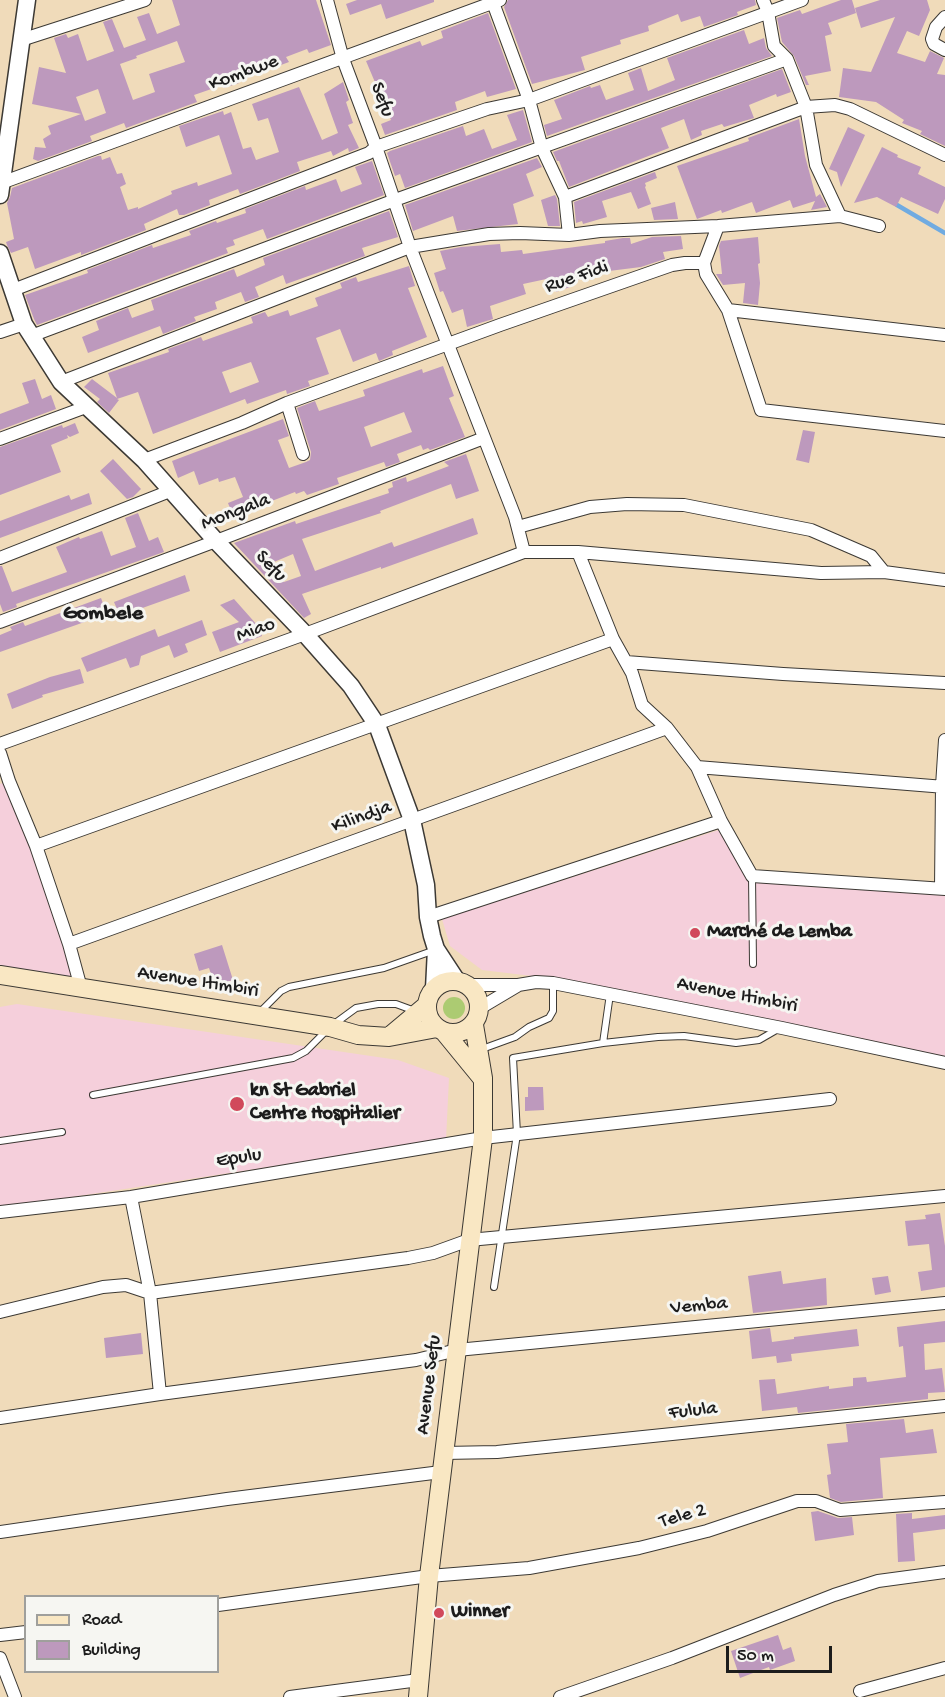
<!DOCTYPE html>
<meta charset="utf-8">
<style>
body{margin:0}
#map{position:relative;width:945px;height:1697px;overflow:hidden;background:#f0dbba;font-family:"Gochi Hand",sans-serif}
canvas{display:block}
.legend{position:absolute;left:24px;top:1595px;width:195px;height:78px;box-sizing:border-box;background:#f6f6f2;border:2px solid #9f9f9c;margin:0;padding:8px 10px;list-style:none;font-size:18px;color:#1c1c1c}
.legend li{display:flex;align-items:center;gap:12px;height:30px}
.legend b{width:30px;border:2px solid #9f9f9c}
.scale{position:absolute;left:726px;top:1646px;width:106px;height:27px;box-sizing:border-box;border:3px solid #1c1c1c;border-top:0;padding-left:8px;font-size:18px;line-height:21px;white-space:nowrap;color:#1c1c1c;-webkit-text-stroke:4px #f6f6f2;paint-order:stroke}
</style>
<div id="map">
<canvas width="945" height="1697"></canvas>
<ul class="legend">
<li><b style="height:8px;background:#f9e7c3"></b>Road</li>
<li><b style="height:16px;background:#bd99bd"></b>Building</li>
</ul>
<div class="scale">50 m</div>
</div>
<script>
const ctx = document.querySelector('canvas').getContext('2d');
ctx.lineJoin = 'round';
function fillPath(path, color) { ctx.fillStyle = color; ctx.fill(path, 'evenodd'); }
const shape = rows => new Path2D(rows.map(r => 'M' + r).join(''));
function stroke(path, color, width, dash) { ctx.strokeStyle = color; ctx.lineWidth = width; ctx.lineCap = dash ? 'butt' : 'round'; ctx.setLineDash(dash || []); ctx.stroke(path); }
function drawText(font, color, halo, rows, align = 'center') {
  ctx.font = font + ' "Gochi Hand",sans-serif'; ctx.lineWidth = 6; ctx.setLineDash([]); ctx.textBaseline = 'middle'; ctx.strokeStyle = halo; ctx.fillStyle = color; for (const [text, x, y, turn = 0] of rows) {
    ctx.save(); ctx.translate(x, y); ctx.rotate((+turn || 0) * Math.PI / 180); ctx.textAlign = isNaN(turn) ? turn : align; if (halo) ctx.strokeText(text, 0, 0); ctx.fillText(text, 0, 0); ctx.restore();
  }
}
const built = shape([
 [9,781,81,988,0,975,0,784],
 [725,828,752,876,945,889,945,1063,582,982,482,970,450,946,442,919],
 [17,1004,398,1060,449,1078,446,1140,0,1208,0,1007]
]);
const green = shape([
 '443 1008a11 11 0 1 1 22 0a11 11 0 1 1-22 0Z'
]);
const stream = shape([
 [897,205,945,233]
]);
const building = shape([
 [172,0,316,0,331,45,309,53,307,49,286,57,289,62,238,81,239,83,224,88,223,85,194,95,197,102,126,128,124,123,90,136,92,141,38,161,33,159,35,147,46,148,43,139,51,134,48,126,81,114,32,104,39,67,66,73,54,38,66,34,68,38,78,34,87,61,114,51,103,22,112,19,124,48,146,40,137,17,149,13,157,34,180,25],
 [177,41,185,62,149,74,155,92,133,100,120,64,137,58,136,56],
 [98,89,106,113,85,121,76,97],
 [357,0,434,0,434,2,386,19,381,4,350,15,346,4],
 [508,0,755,0,756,5,737,12,738,15,704,27,700,16,681,22,678,14,648,26,649,31,620,40,621,44,581,57,585,70,532,84,504,7],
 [841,0,852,0,856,13,828,23,832,34,825,36,831,71,805,76,809,85,806,85,794,56,782,42,777,18,800,10,802,14],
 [880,0,927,0,930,10,919,36,907,31,897,53,925,62,930,51,944,58,937,74,945,75,945,146,920,134,922,131,902,123,904,120,876,102,839,97,843,68,871,72,895,17,861,28,855,8],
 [488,13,516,89,487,97,485,91,455,102,457,110,385,135,381,124,391,120,366,61,420,41,422,46,443,38,441,31],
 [744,30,749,44,764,38,766,48,772,56,547,136,544,125,562,119,554,100,590,86,591,88,600,85,606,100,634,90,628,73,641,68,648,91,675,80,667,58],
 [782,69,791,92,777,97,776,94,749,105,754,118,724,127,722,124,701,131,702,135,691,140,684,119,661,128,669,148,569,187,559,161,557,161,553,152],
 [343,82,349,100,346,102,353,123,348,125,359,148,349,152,348,148,333,156,331,151,297,162,300,171,240,194,238,189,209,200,210,205,184,215,179,215,177,209,144,224,146,230,81,255,81,252,35,269,28,247,11,253,7,245,6,242,14,239,7,203,10,197,12,188,98,156,101,156,102,160,110,157,117,174,122,173,126,184,120,187,128,210,138,207,138,209,172,194,171,191,197,182,198,186,232,174,219,135,186,147,179,126,223,111,224,115,231,112,243,149,251,147,256,160,279,152,268,118,258,121,252,104,299,87,322,140,338,133,324,94],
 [523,110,532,142,405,188,400,174,395,176,387,153,390,151,463,126,466,136,484,129,492,149,517,140,507,115],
 [799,119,805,156,816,197,820,194,827,207,811,210,815,201,793,208,790,200,756,213,752,202,722,213,721,210,697,219,677,166,749,141,748,138],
 [848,127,865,135,841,187,837,172,829,169],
 [882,147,898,155,897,157,921,167,918,174,945,187,945,199,938,214,901,197,896,207,877,197,854,203],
 [537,158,542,167,526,174,534,196,513,204,518,224,457,231,453,216,413,231,405,205],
 [372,161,384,195,267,239,263,229,233,240,235,245,226,248,228,253,37,325,34,319,25,295,88,273,87,270,152,245,153,248,191,235,189,231,216,221,217,223,246,213,245,209,305,186,306,190,336,179,341,192,362,184,355,167],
 [655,172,657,178,645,183,646,186,645,187,651,204,638,209,631,192,602,201,607,217,583,224,582,221,576,223,574,202],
 [555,195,557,199,560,226,548,226,541,200],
 [675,202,678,219,654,220,651,208],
 [389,211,398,237,362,248,365,256,286,284,283,275,255,287,259,297,245,302,241,292,215,302,217,309,194,317,196,321,163,334,160,326,88,353,82,337,99,330,96,321,128,308,132,318,154,310,151,300,234,269,237,277,265,265,263,258],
 [681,236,683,249,663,252,665,259,641,267,609,271,608,266,579,268,583,278,569,283,570,287,556,292,551,278,523,284,526,294,490,306,493,319,467,327,463,309,452,313,443,291,440,292,434,273,446,269,440,251,461,247,500,244,501,252,522,250,523,254,605,243,605,241,623,238,630,238,631,244,652,237],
 [758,237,760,263,758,264,760,283,758,305,743,303,745,283,723,285,716,274,722,274,719,246,721,241],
 [409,266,415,286,408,288,427,337,392,351,393,355,379,361,376,353,353,362,340,329,316,338,329,374,308,381,310,386,287,394,286,390,247,404,245,399,153,434,138,392,117,399,119,400,109,413,97,402,100,399,84,387,92,379,117,398,108,373,169,352,168,349,201,337,203,341,253,323,251,317,265,312,268,317,288,310,290,316,318,306,315,298,342,288,340,283,356,277,358,282],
 [251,362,259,382,230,393,222,372],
 [443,366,454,396,449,398,465,437,430,450,428,448,423,450,421,445,397,454,400,462,386,467,384,462,337,478,339,484,307,495,304,491,296,494,295,492,233,516,228,503,243,497,235,477,219,482,218,478,199,485,194,471,178,478,172,461,283,419,289,436,278,440,289,468,306,462,310,460,311,452,297,408,315,401,319,411,365,396,363,390,422,369,423,373],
 [404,412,412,432,371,447,364,427],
 [35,379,42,399,51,395,56,409,0,430,0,414,29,403,22,383],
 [75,423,79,433,70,437,67,435,68,438,51,445,61,472,0,495,0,447,62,425,63,428],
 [803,430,815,432,809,463,796,460],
 [466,454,479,491,456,499,451,484,380,511,381,513,302,539,315,571,392,542,394,547,473,518,478,534,381,569,381,567,302,594,311,614,304,618,234,543,295,521,296,524,389,493,388,489,393,487,392,482,406,477,407,482,449,466,444,462],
 [293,554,301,576,284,582,277,575,274,562],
 [113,459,141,489,133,497,127,499,100,471],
 [89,493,92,504,0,538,0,521,69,495,71,500],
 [138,513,149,541,158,537,164,552,16,604,17,607,3,612,0,604,0,566,2,566,12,592,67,572,56,547,79,537,80,539,102,531,111,556,136,547,125,518],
 [185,575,190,591,120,616,114,602],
 [101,598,107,614,0,652,0,635,12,630,10,627,23,622,25,626],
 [234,599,258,626,262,636,220,652,212,632,239,622,220,605],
 [202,620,207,635,185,644,188,652,174,658,169,645,141,656,139,665,130,668,126,658,87,672,81,658,155,629,158,637],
 [80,669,84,683,42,695,43,697,12,709,7,694,50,677],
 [222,945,233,980,215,986,209,968,199,971,194,954],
 [528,1087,543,1087,544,1110,525,1111,525,1097,528,1097],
 [940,1213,945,1246,945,1287,921,1291,918,1272,932,1270,929,1244,908,1246,905,1221,926,1219,925,1215],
 [781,1271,783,1284,826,1278,827,1305,753,1313,748,1276],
 [888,1276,891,1292,875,1295,872,1278],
 [945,1321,945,1342,924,1344,925,1370,942,1368,945,1392,928,1393,928,1399,902,1402,798,1413,797,1407,762,1411,759,1380,775,1379,777,1394,829,1386,829,1389,853,1386,853,1378,866,1377,867,1382,906,1377,903,1346,899,1347,897,1327],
 [770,1328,772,1342,794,1339,794,1337,857,1329,859,1346,791,1354,792,1361,777,1363,776,1356,752,1359,749,1331],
 [141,1333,143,1354,106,1358,104,1338],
 [904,1419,906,1433,933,1429,937,1453,880,1458,883,1498,841,1502,830,1498,827,1475,831,1474,827,1444,848,1442,846,1424],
 [818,1511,838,1518,852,1517,854,1535,815,1541,811,1512],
 [912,1513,912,1519,945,1515,945,1529,913,1533,915,1561,898,1562,896,1514],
 [778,1635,783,1650,791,1647,795,1661,770,1670,769,1667,740,1678,731,1651]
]);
const service = shape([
 [752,876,753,964],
 [259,1013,281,991,289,987,384,968,435,950],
 [603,1043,610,994],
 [482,1049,515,1037,529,1027,549,1018,553,1011,553,983],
 [93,1095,293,1058,306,1051,330,1027,356,1008,378,1004,396,1004,415,1011],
 [0,1141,62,1132],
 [494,1287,517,1134,513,1058,603,1043,658,1037,684,1036,736,1043,759,1040,778,1029]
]);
const minor = shape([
 [327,0,343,59,376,147,410,247,515,517,524,552],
 [492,0,529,100,542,148,565,197,569,235],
 [763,0,768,12,774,46,787,59,806,107,816,165,840,216],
 [945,17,936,27,932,39,934,44,945,50],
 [21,40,145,0],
 [1,183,500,0],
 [565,197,806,107,835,105,850,109,945,155],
 [704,263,718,226],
 [13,290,369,153,376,147,487,109,529,100,802,0],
 [728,310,945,335],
 [0,332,24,324],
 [31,336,395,200,787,59],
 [61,382,410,247,489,234,520,233,569,235,600,231,718,226,840,216,879,226],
 [287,403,303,454],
 [0,439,86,407],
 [144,460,242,423,287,403,500,325,672,265,685,263,704,263,706,274,728,310,761,410,945,431],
 [518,527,590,507,627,504,684,505,811,530,871,556,884,572],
 [578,552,613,639,632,673,642,705,667,728,697,767,721,821,752,876,945,889],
 [0,558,170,491],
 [0,622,216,541,484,438],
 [626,662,783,674,945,683],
 [0,744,305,634,524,552,578,552,821,573,884,572,945,580],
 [0,753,9,781,36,846,69,944,81,988],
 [697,767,945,787],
 [36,846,613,639],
 [941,888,942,786,945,740],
 [428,917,721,821],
 [69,944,667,728],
 [468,985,518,985,536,982,553,983,782,1028,945,1063],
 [480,1008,517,986],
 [131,1197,150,1293,160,1394],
 [0,1212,131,1197,483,1138,830,1099],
 [0,1312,103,1287,126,1285,150,1293,408,1258,433,1253,469,1240,945,1196],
 [0,1418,160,1394,416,1360,457,1350,945,1303],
 [444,1453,497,1452,945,1406],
 [0,1532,227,1499,441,1472],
 [218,1605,429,1576,529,1568,639,1548,707,1531,797,1501,816,1501,840,1510,945,1502],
 [0,1635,26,1632],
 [0,1658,15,1697],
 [860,1691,945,1668],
 [290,1697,419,1680],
 [560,1697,672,1658,834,1595,878,1581,945,1572]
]);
const tertiary = shape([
 [0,195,27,0],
 [0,253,24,324,61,382,144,460,216,541,305,634,351,686,377,725,412,820,426,885,428,917,432,936,436,949,457,981],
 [434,989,436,949]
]);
const secondary = shape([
 [0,975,330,1027,358,1035,389,1037,437,1028],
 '427 1007a26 26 0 1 1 52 0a26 26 0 1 1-52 0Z',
 [445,1033,481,1077],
 [390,1036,427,1005],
 [418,1697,429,1576,483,1138,483,1078,474,1025]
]);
const markers = [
 [695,933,6,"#d1495b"],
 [237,1104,8,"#d1495b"],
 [439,1613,6,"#d1495b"]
];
const streetNames = [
 ["Kombwe",244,74,-20],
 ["Sefu",381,100,69],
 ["Rue Fidi",577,278,-19],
 ["Mongala",236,513,-21],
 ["Sefu",270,567,46],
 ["Miao",256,631,-20],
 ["Kilindja",362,818,-20],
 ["Avenue Itimbiri",198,983,9],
 ["Avenue Itimbiri",737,996,11],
 ["Epulu",239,1159,-9],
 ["Vemba",699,1307,-5],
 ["Avenue Sefu",430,1385,-83],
 ["Fulula",693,1412,-6],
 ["Tele 2",683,1517,-16]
];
const poiNames = [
 ["Marché de Lemba",707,933],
 ["kn St Gabriel",250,1092],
 ["Centre Hospitalier",250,1115],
 ["Winner",451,1613]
];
const quarterNames = [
 ["Gombele",103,615]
];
fillPath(built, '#f5cfdb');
fillPath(green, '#accb72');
stroke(stream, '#70abe1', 4.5);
fillPath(building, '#bd99bd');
stroke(service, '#3c3934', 8);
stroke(minor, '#3c3934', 14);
stroke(tertiary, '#3c3934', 19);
stroke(secondary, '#3c3934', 20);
stroke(service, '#fff', 6);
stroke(minor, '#fff', 12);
stroke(tertiary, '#fff', 16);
stroke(secondary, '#f9e7c3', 18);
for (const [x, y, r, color] of markers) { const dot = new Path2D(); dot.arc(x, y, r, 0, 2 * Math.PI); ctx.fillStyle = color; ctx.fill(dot); stroke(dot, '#f6f6f2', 2); }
drawText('20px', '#1c1c1c', '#f6f6f2', streetNames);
drawText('bold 20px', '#1c1c1c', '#f6f6f2', poiNames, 'left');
drawText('bold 22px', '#1c1c1c', '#f6f6f2', quarterNames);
</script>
